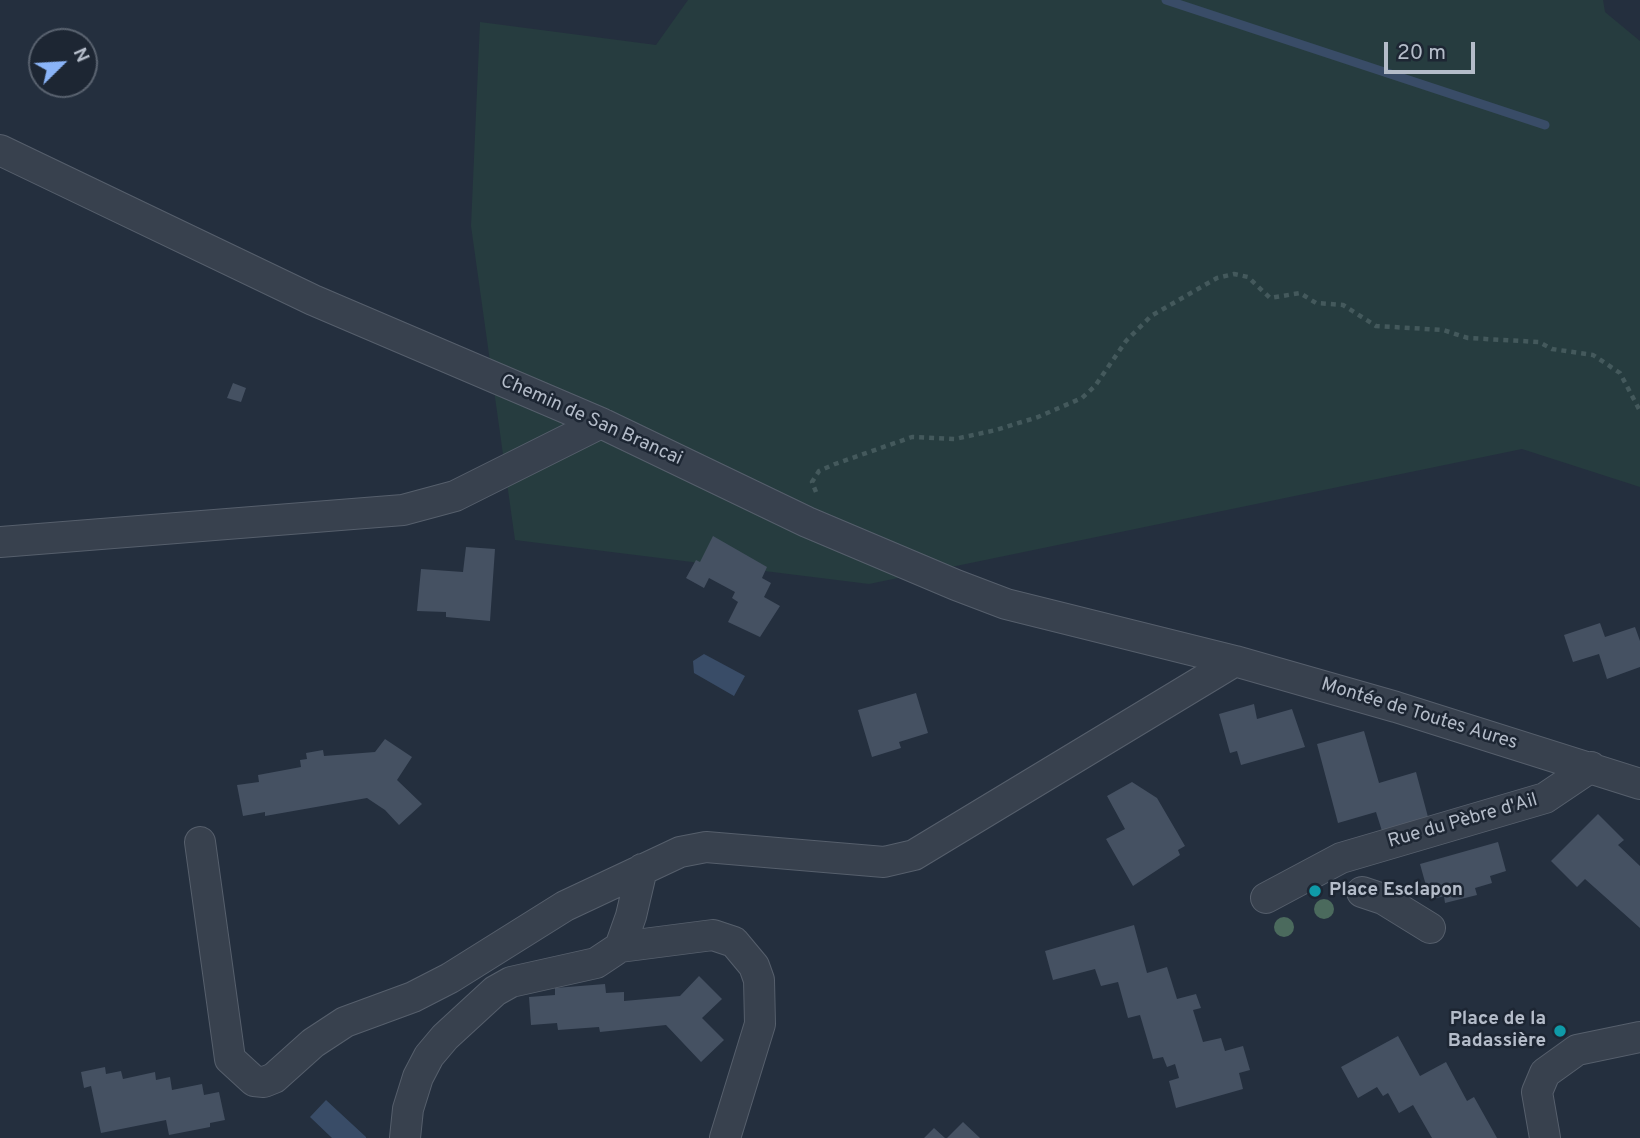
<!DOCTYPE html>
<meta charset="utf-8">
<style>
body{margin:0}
#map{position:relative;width:1640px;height:1138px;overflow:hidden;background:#242f3e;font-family:Overpass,sans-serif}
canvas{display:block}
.north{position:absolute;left:28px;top:28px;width:70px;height:70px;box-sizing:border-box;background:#1d2633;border:2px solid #59626f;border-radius:50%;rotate:66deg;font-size:19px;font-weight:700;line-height:28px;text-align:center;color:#b4bcc9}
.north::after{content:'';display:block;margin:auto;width:24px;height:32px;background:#8ab4f8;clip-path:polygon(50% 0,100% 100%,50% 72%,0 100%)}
.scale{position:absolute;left:1384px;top:42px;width:91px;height:32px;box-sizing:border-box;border:4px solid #b4bcc9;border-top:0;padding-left:9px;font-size:21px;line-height:24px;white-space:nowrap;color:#b4bcc9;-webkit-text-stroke:5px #1d2633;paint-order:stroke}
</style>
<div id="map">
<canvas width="1640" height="1138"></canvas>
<div class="north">N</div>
<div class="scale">20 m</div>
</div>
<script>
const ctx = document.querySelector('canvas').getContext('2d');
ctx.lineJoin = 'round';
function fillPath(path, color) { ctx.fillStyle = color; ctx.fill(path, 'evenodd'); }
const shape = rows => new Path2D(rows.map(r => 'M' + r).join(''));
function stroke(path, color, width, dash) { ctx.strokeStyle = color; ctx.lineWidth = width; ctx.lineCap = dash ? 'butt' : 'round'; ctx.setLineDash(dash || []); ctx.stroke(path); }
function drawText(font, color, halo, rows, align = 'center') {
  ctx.font = font + ' Overpass,sans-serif'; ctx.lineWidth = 5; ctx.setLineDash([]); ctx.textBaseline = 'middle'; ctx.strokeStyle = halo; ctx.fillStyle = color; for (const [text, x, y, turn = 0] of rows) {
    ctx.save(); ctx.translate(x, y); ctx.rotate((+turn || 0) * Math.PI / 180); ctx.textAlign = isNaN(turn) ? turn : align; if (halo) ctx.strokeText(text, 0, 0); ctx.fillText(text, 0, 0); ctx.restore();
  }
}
const green = shape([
 [688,0,1603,0,1605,12,1640,41,1640,487,1522,449,869,584,515,540,471,226,480,22,656,45]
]);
const water = shape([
 [704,654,745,676,734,696,694,673,693,661],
 [326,1100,366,1137,366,1138,332,1138,310,1117]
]);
const stream = shape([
 [1166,0,1545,125]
]);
const building = shape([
 [233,383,246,388,241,402,227,398],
 [713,536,767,567,762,578,771,583,764,597,780,606,760,637,728,622,738,602,732,598,735,592,709,578,704,588,686,578,696,560,700,562],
 [466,547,495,549,490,621,446,617,446,612,417,611,421,569,463,572],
 [1600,623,1605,637,1635,627,1640,641,1640,667,1607,679,1599,654,1573,662,1564,635],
 [916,693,928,733,899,742,901,748,872,757,858,710],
 [1254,704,1257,719,1292,709,1305,747,1241,765,1237,751,1230,753,1219,714],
 [1364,731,1379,783,1416,772,1428,817,1382,831,1376,812,1338,823,1317,744],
 [385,739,412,757,397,780,422,804,399,825,385,810,367,798,265,816,265,812,243,816,237,785,259,782,258,775,301,767,300,760,307,759,306,753,323,750,324,756,375,752],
 [1132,782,1157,798,1185,846,1178,850,1180,855,1133,886,1106,839,1125,829,1107,796],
 [1598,814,1624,840,1618,845,1640,866,1640,928,1585,879,1577,887,1551,861],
 [1498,842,1506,871,1490,876,1492,883,1475,888,1477,895,1445,903,1444,896,1430,900,1420,864],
 [1134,925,1147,973,1167,967,1177,999,1196,994,1201,1008,1193,1010,1203,1042,1221,1038,1225,1051,1243,1046,1250,1070,1239,1073,1243,1089,1176,1108,1169,1081,1179,1078,1175,1064,1167,1067,1163,1057,1153,1059,1140,1015,1128,1018,1118,982,1101,986,1095,969,1053,980,1045,951],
 [699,976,722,999,702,1018,724,1040,701,1062,666,1025,600,1032,599,1027,558,1030,557,1023,531,1025,529,997,555,995,555,988,605,984,606,993,624,992,624,1001,680,996],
 [1398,1036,1420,1076,1446,1062,1467,1101,1474,1097,1497,1138,1432,1138,1413,1105,1399,1113,1388,1093,1383,1096,1377,1087,1358,1098,1341,1067],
 [105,1067,106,1074,121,1071,123,1079,155,1072,156,1080,170,1077,172,1090,202,1084,204,1095,219,1092,225,1120,210,1123,210,1127,169,1135,166,1120,101,1133,91,1086,84,1088,81,1072],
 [963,1122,980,1138,947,1138],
 [934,1128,945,1138,924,1138]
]);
const path = shape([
 [816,492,812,482,819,471,835,464,912,437,955,439,996,430,1038,417,1082,398,1095,386,1126,341,1151,316,1217,278,1234,274,1248,277,1270,298,1300,293,1316,303,1343,305,1376,326,1443,330,1468,338,1539,342,1552,349,1593,355,1620,373,1640,411]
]);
const minor = shape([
 [0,150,313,300,601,423,807,522,956,585,1006,604,1235,661,1396,707,1640,784],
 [0,542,403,510,455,496,601,423],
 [200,842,230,1059,254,1081,264,1082,274,1078,313,1043,345,1022,413,997,450,978,565,906,680,852,706,847,884,862,914,855,1235,661],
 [1362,892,1383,899,1430,928],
 [1266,898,1341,858,1545,798,1591,767],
 [620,947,713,935,734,942,754,966,759,980,760,1024,725,1138],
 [405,1138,408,1109,418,1077,429,1056,445,1037,495,991,511,982,596,963,620,947,631,916,642,869],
 [1545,1138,1537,1092,1545,1073,1577,1050,1640,1037]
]);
const trees = [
 [1324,909],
 [1284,927]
];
const markers = [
 [1315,891,7,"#0f9aa8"],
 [1560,1031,7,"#0f9aa8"]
];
const streetNames = [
 ["Chemin de San Brancai",591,421,24],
 ["Montée de Toutes Aures",1419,715,17],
 ["Rue du Pèbre d'Ail",1463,822,-16]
];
const poiNames = [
 ["Place Esclapon",1329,891],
 ["Place de la",1546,1020,"right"],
 ["Badassière",1546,1042,"right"]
];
fillPath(green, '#263c3f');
fillPath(water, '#394c67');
stroke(stream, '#394c67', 9);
fillPath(building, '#455162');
stroke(minor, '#565f6c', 32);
stroke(path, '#44595c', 4.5, [5, 5]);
stroke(minor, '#38414e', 30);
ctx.fillStyle = '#4b6a5d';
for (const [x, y] of trees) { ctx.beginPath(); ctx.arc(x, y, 10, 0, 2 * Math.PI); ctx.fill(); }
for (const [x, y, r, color] of markers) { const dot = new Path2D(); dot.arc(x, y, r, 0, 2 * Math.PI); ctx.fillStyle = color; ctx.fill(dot); stroke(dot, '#1d2633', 2.5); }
drawText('19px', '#b4bcc9', '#1d2633', streetNames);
drawText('bold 19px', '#b4bcc9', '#1d2633', poiNames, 'left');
</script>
